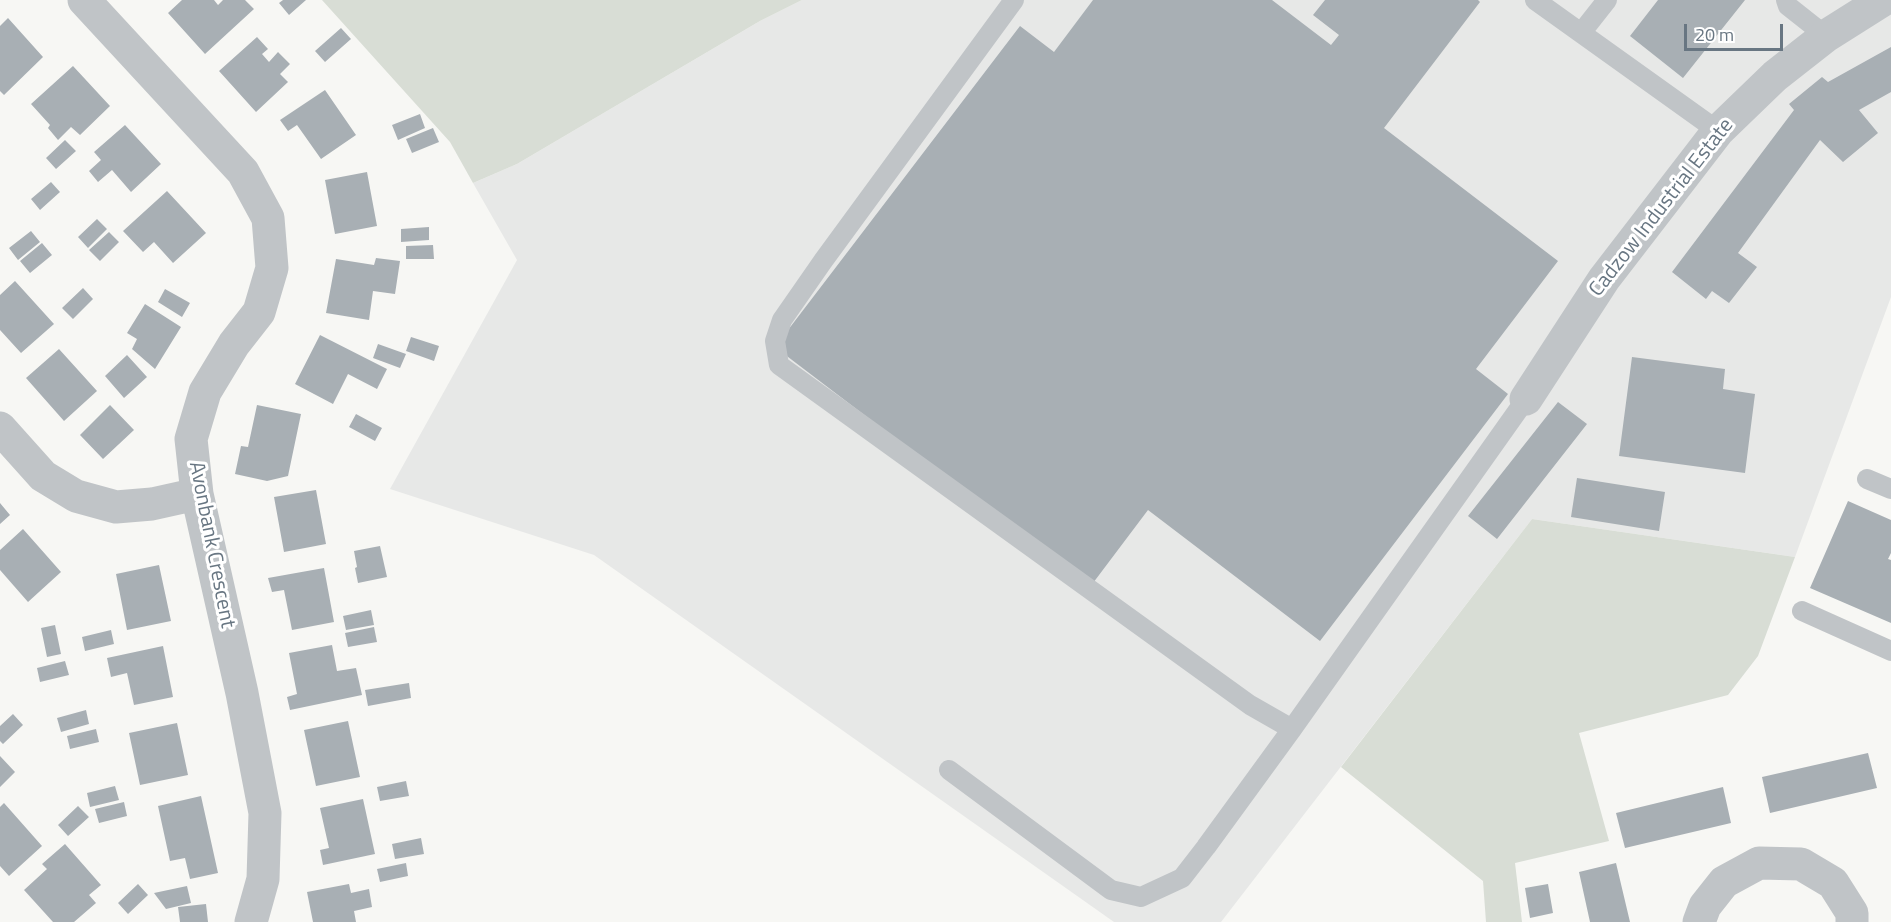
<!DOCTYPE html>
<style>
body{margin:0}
#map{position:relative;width:1891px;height:922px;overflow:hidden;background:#f7f7f4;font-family:"Titillium Web",sans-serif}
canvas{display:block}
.scale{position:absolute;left:1684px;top:24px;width:99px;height:27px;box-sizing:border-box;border:3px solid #687682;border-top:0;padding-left:8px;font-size:18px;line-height:21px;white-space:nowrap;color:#687682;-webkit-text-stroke:4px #fff;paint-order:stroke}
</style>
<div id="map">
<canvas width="1891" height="922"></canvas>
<div class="scale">20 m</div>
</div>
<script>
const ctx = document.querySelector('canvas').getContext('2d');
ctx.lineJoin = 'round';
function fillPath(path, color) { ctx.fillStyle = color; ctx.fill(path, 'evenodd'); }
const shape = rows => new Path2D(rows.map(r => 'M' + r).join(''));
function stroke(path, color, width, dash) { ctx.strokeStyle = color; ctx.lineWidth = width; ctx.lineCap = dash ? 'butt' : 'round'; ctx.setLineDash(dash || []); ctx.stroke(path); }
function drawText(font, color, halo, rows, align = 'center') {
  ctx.font = font + ' "Titillium Web",sans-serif'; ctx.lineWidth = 6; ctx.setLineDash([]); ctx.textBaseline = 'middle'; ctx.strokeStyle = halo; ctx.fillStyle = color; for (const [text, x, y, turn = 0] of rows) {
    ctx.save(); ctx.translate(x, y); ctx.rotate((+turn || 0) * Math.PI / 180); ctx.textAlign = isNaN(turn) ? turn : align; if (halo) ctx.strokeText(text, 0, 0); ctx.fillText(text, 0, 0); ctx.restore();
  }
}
const built = shape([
 [802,0,1891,0,1891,297,1795,557,1532,519,1221,922,1114,922,594,555,390,489,517,260,473,183,517,164,760,21]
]);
const green = shape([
 [322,0,802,0,760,21,517,164,473,183,450,142],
 [1532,519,1795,557,1758,656,1728,695,1579,733,1609,841,1515,863,1522,922,1486,922,1483,881,1341,767]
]);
const building = shape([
 [182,0,214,0,218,5,223,0,245,0,254,9,205,54,168,13],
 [283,0,306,0,289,15,279,3],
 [1093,0,1272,0,1331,45,1339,35,1313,15,1325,0,1478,0,1480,2,1384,128,1558,261,1476,369,1508,394,1320,641,1148,510,1090,587,775,347,1020,26,1054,52],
 [1658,0,1745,0,1683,78,1630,36],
 [8,18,43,57,4,95,0,91,0,26],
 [341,28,351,39,325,62,315,51],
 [257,37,268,49,262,54,269,62,278,52,290,64,280,74,288,82,256,112,219,71],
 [1891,47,1891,92,1859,110,1878,133,1843,162,1820,140,1738,253,1757,267,1729,303,1712,291,1706,299,1672,272,1794,110,1789,104,1822,77,1828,82],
 [73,66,110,106,80,135,71,127,58,140,48,128,50,125,31,104],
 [325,90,356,135,321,159,297,125,288,131,280,120],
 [420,114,425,128,398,140,392,125],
 [125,125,161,164,131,192,112,170,98,182,89,171,101,160,94,152],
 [433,128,439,142,412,153,406,139],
 [65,140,76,151,56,169,46,158],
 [367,172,377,226,335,234,325,180],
 [51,182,60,192,40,210,31,199],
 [167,191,206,233,173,263,154,242,143,252,123,231],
 [97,219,107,229,88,248,78,237],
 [429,227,429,240,401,242,401,229],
 [31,231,40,242,18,260,9,248],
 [109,232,119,242,100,261,89,250],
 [42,243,52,255,30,273,20,261],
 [433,245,434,259,406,259,406,246],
 [376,258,400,261,395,294,373,291,369,320,326,313,336,259,374,265],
 [15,281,54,324,21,353,0,330,0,295],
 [83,288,93,299,73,319,62,308],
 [165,289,190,303,182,317,158,302],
 [145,304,181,327,155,369,132,349,137,339,127,333],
 [320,335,387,369,377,389,348,374,333,404,295,384],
 [411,337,439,346,434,361,406,351],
 [378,344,406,354,400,368,373,358],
 [59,349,97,391,64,421,26,378],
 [127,355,147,377,124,398,105,376],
 [1632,357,1725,369,1723,389,1755,394,1745,473,1619,456],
 [1558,402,1587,424,1497,539,1468,516],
 [110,405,134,430,103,459,80,435],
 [257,405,301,414,288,476,267,481,235,474,241,446,248,447],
 [356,414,382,428,375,441,349,427],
 [1577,478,1665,492,1659,531,1571,517],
 [316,490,326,544,284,552,274,497],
 [1848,501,1891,520,1891,553,1888,559,1891,560,1891,623,1810,588],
 [0,503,10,515,0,524],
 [23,529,61,572,28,602,0,570,0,550],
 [380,546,387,577,358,583,355,568,357,567,354,551],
 [159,565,171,621,127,630,116,574],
 [324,568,334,622,292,630,284,590,272,592,268,578],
 [371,610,374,625,346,630,343,616],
 [55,625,61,654,47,657,41,628],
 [374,627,377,642,348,647,345,633],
 [111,630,114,644,85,651,82,637],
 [332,645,337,671,356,668,362,695,290,710,287,697,297,694,289,653],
 [163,646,173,697,134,705,127,673,111,677,107,658],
 [65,661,69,675,40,682,37,668],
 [409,683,411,698,368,706,365,690],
 [86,710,89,724,61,732,57,718],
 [13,714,23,725,3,744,0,741,0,726],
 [348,721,360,777,316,786,304,730],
 [177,723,188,775,140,785,129,733],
 [96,729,99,742,70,749,67,736],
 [1868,753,1877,788,1770,813,1762,777],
 [0,756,15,772,0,787],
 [406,781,409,796,380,801,377,787],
 [115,786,119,800,90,807,87,793],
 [1723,787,1731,823,1625,848,1616,813],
 [201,796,218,873,190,879,185,858,170,861,158,806],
 [363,799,375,854,323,865,320,850,329,848,320,808],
 [124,802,127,816,99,823,95,809],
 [4,803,42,846,9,876,0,866,0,807],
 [78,806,89,817,68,836,58,825],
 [421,838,424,854,395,859,392,844],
 [65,844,101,885,89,895,96,903,74,922,53,922,24,890,47,869,42,864],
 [406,863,408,876,380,882,377,869],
 [1616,863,1630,922,1590,922,1579,872],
 [138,884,148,895,128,914,118,903],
 [349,884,351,893,369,889,372,907,354,911,356,922,313,922,307,892],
 [1548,884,1553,913,1530,918,1525,888],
 [187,886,191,903,166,909,154,893],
 [206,904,208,922,180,922,178,907]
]);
const service = shape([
 [1014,0,823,261,782,320,775,341,779,365,1250,705,1292,729],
 [1535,0,1718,131],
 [1786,0,1788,6,1826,36],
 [1581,33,1607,0],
 [1867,479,1891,489],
 [1802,611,1891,651],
 [949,770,1111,890,1141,897,1182,878,1206,847,1292,729,1526,399]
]);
const minor = shape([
 [84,0,243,172,268,218,272,268,259,312,234,344,205,392,191,439,197,494,242,693,265,813,263,879,251,922],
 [1526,399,1604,279,1718,131,1775,76,1826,36,1883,0],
 [0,428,43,476,76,496,116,507,152,504,197,494],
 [1699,922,1705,906,1724,882,1759,863,1801,864,1833,883,1852,913,1852,922]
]);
const streetNames = [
 ["Cadzow Industrial Estate",1662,208,-52],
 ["Avonbank Crescent",211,545,79]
];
fillPath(built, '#e7e8e7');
fillPath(green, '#d8ddd5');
fillPath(building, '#a8afb4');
stroke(service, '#c0c4c7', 20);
stroke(minor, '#c0c4c7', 33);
drawText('21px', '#687682', '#fff', streetNames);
</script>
